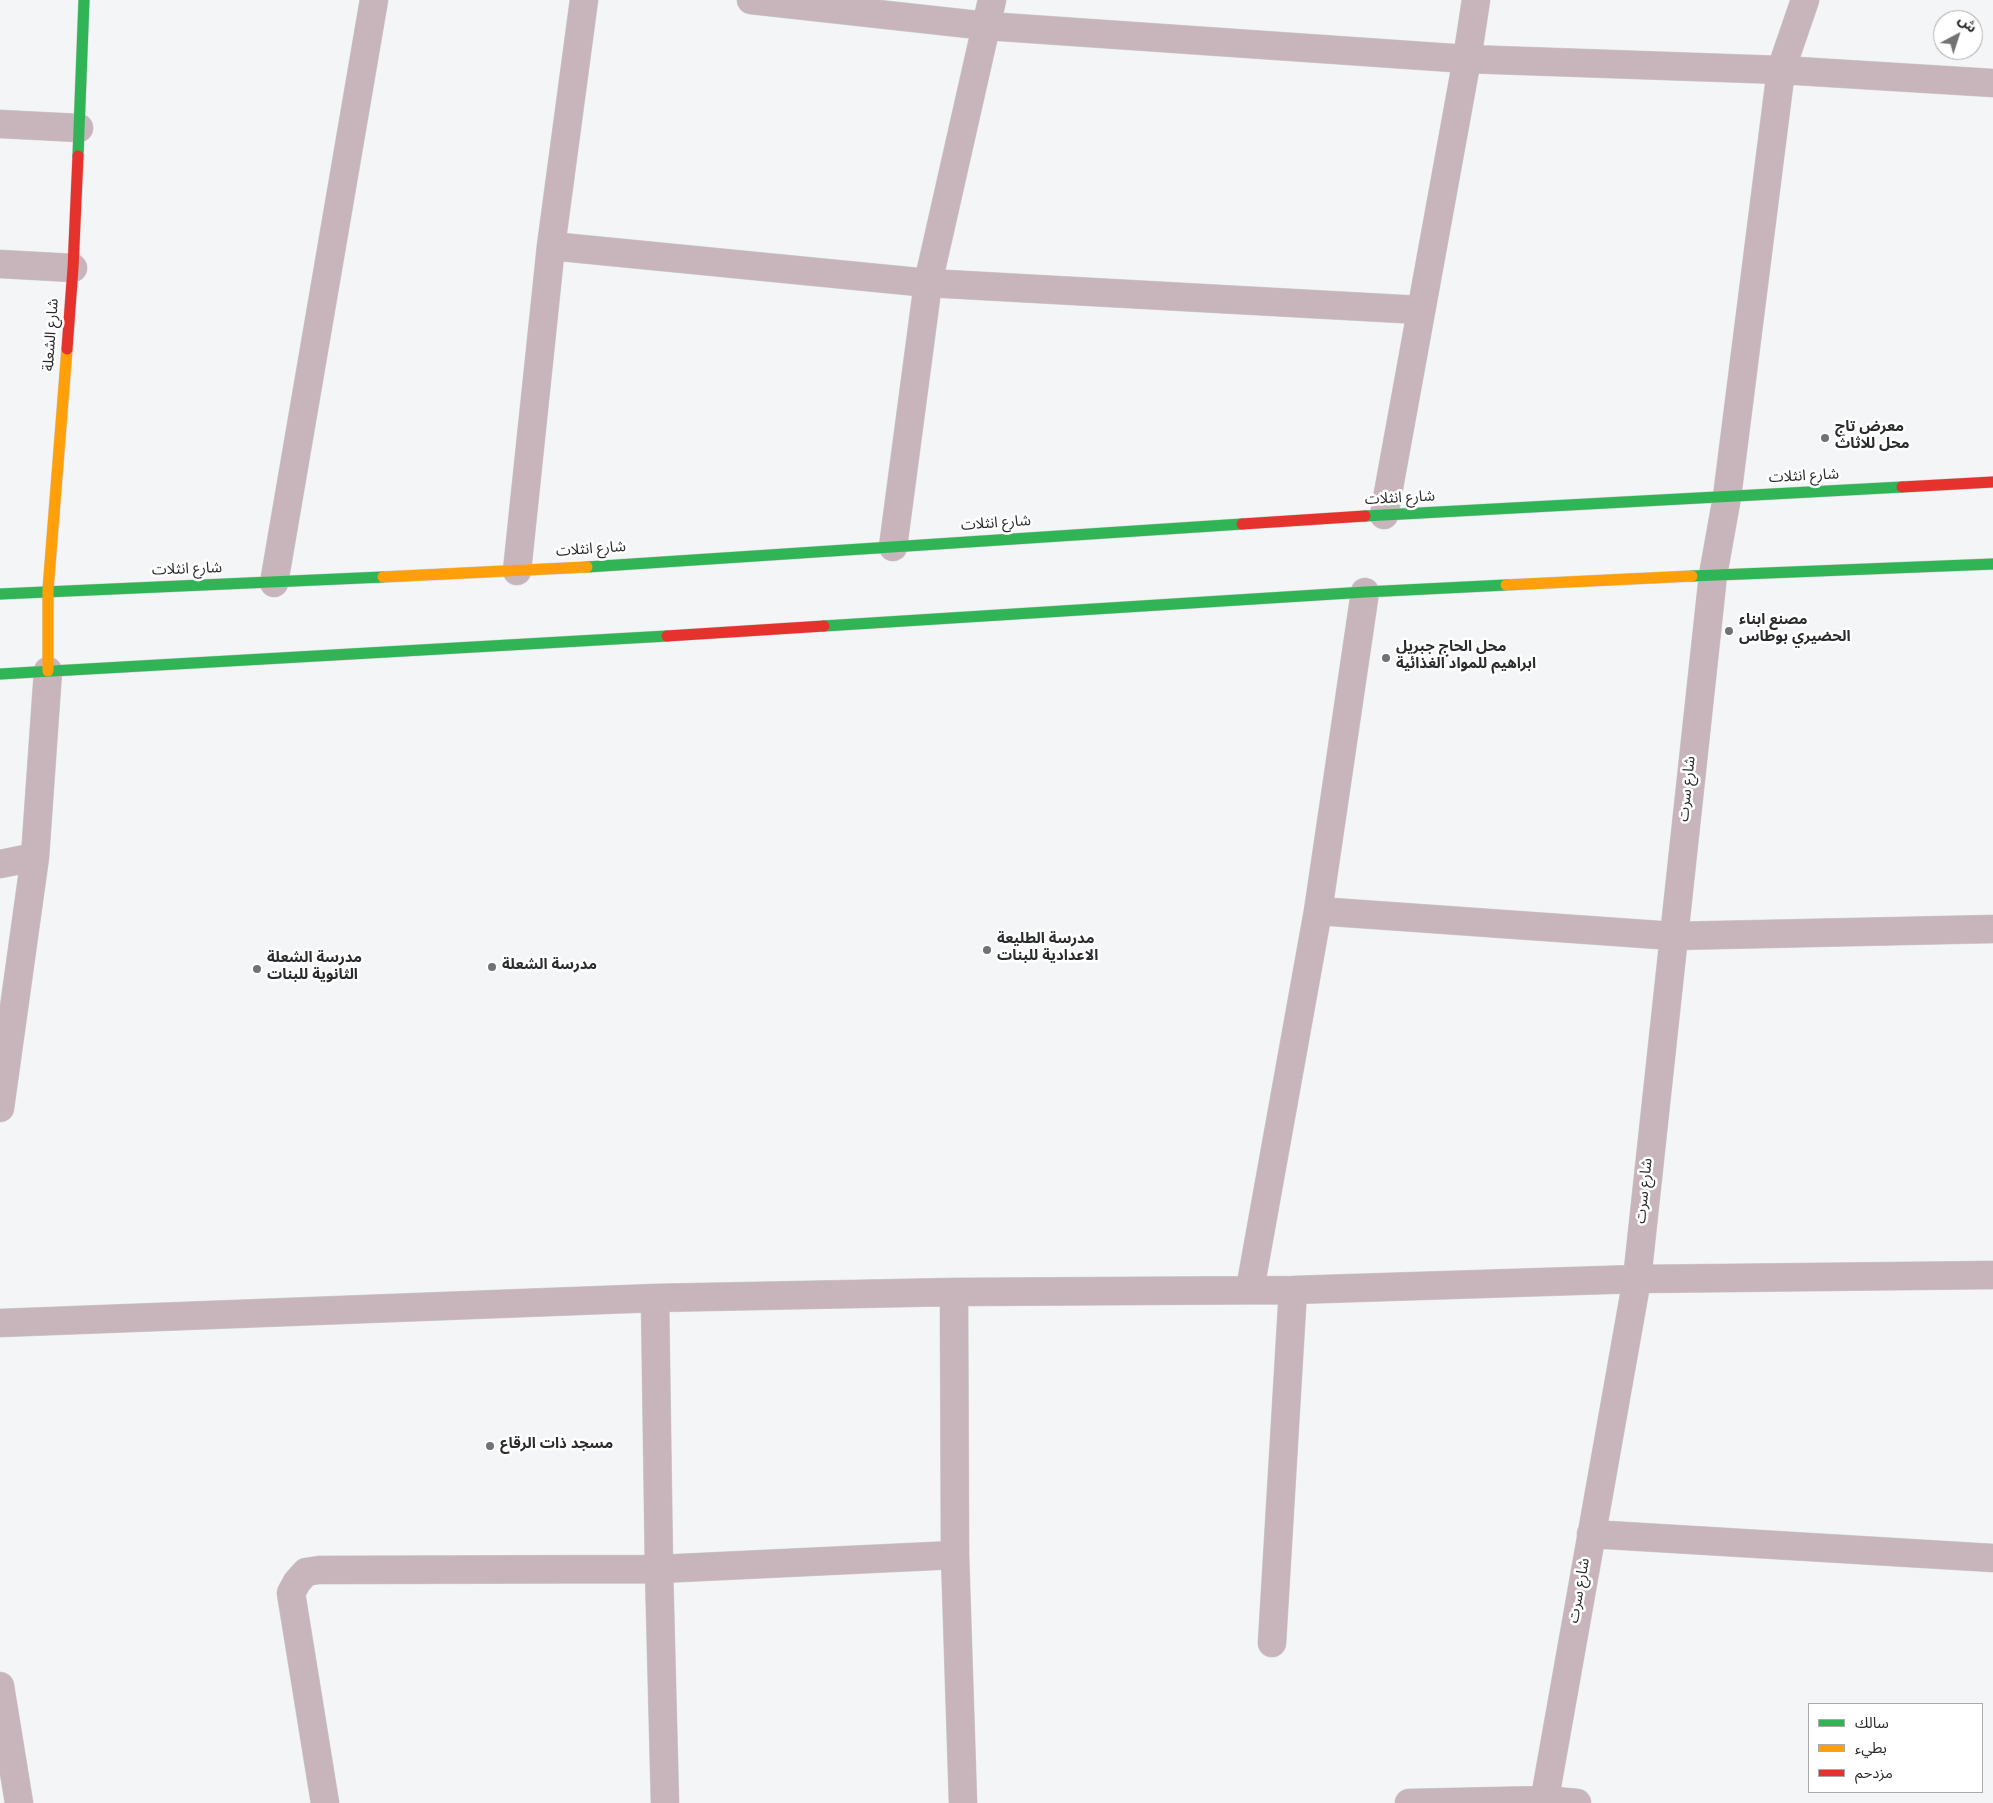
<!DOCTYPE html>
<meta charset="utf-8">
<style>
body{margin:0}
#map{position:relative;width:1993px;height:1803px;overflow:hidden;background:#f3f5f7;font-family:Georgia,"Noto Sans Arabic",serif}
canvas{display:block}
.legend{position:absolute;left:1808px;top:1703px;width:175px;height:90px;box-sizing:border-box;background:#fff;border:1px solid #aaaaab;margin:0;padding:6px 9px;list-style:none;font-size:15px;color:#2a2b2c}
.legend li{display:flex;align-items:center;gap:10px;height:25px}
.legend b{width:25px;border:1px solid #aaaaab}
.north{position:absolute;left:1933px;top:10px;width:50px;height:50px;box-sizing:border-box;background:#fff;border:1px solid #aaaaab;border-radius:50%;rotate:40deg;font-size:14px;font-weight:700;line-height:20px;text-align:center;color:#2a2b2c}
.north::after{content:'';display:block;margin:auto;width:18px;height:22px;background:#707273;clip-path:polygon(50% 0,100% 100%,50% 72%,0 100%)}
</style>
<div id="map">
<canvas width="1993" height="1803"></canvas>
<ul class="legend">
<li><b style="height:6px;background:#30b455"></b>سالك</li>
<li><b style="height:6px;background:#ff9f0a"></b>بطيء</li>
<li><b style="height:6px;background:#e5322d"></b>مزدحم</li>
</ul>
<div class="north">ش</div>
</div>
<script>
const ctx = document.querySelector('canvas').getContext('2d');
ctx.lineJoin = 'round';
const shape = rows => new Path2D(rows.map(r => 'M' + r).join(''));
function stroke(path, color, width, dash) { ctx.strokeStyle = color; ctx.lineWidth = width; ctx.lineCap = dash ? 'butt' : 'round'; ctx.setLineDash(dash || []); ctx.stroke(path); }
function drawText(font, color, halo, rows, align = 'center') {
  ctx.font = font + ' Georgia,"Noto Sans Arabic",serif'; ctx.lineWidth = 5; ctx.setLineDash([]); ctx.textBaseline = 'middle'; ctx.strokeStyle = halo; ctx.fillStyle = color; for (const [text, x, y, turn = 0] of rows) {
    ctx.save(); ctx.translate(x, y); ctx.rotate((+turn || 0) * Math.PI / 180); ctx.textAlign = isNaN(turn) ? turn : align; if (halo) ctx.strokeText(text, 0, 0); ctx.fillText(text, 0, 0); ctx.restore();
  }
}
const street = shape([
 [751,0,987,26,1467,59,1781,70,1993,83],
 [0,124,79,128],
 [551,246,928,283,1420,310],
 [0,264,73,268],
 [1384,515,1467,59,1476,0],
 [893,547,928,283,992,0],
 [517,571,551,246,584,0],
 [274,583,374,0],
 [0,864,35,857],
 [1318,911,1673,936,1993,929],
 [0,1108,35,857,48,671],
 [1250,1289,1318,911,1365,592],
 [954,1292,955,1555,963,1803],
 [655,1298,659,1569,665,1803],
 [0,1323,655,1298,954,1292,1293,1290,1637,1279,1993,1275],
 [1591,1534,1993,1558],
 [1272,1643,1293,1290],
 [0,1686,19,1803],
 [325,1803,291,1593,297,1582,306,1572,319,1570,659,1569,955,1555],
 [1409,1803,1544,1800,1577,1803],
 [1544,1803,1637,1279,1713,575,1727,497,1781,70,1805,0]
]);
const fast = shape([
 [78,156,84,0],
 [1365,516,1902,487],
 [587,567,1242,524],
 [1692,576,1993,564],
 [0,594,383,577],
 [824,626,1365,592,1506,585],
 [0,674,667,636]
]);
const slow = shape([
 [383,577,587,567],
 [1506,585,1692,576],
 [48,671,48,590,67,349]
]);
const jam = shape([
 [67,349,73,268,78,156],
 [1902,487,1993,482],
 [1242,524,1365,516],
 [667,636,824,626]
]);
const markers = [
 [1825,438,5,"#707273"],
 [1729,631,5,"#707273"],
 [1386,658,5,"#707273"],
 [987,950,5,"#707273"],
 [492,967,5,"#707273"],
 [257,969,5,"#707273"],
 [490,1446,5,"#707273"]
];
const streetNames = [
 ["شارع الشعلة",53,335,-86],
 ["شارع انثلات",1804,478,-3],
 ["شارع انثلات",1400,500,-3],
 ["شارع انثلات",996,525,-4],
 ["شارع انثلات",591,551,-4],
 ["شارع انثلات",187,571,-2],
 ["شارع سرت",1689,789,-84],
 ["شارع سرت",1646,1191,-84],
 ["شارع سرت",1581,1591,-80]
];
const poiNames = [
 ["معرض تاج",1835,429],
 ["محل للاثاث",1835,446],
 ["مصنع ابناء",1739,622],
 ["الحضيري بوطاس",1739,639],
 ["محل الحاج جبريل",1396,649],
 ["ابراهيم للمواد الغذائية",1396,666],
 ["مدرسة الطليعة",997,941],
 ["الاعدادية للبنات",997,958],
 ["مدرسة الشعلة",267,960],
 ["الثانوية للبنات",267,977],
 ["مدرسة الشعلة",502,967],
 ["مسجد ذات الرقاع",500,1446]
];
stroke(street, '#d0d1d2', 29);
stroke(fast, '#d0d1d2', 12);
stroke(slow, '#d0d1d2', 12);
stroke(jam, '#d0d1d2', 12);
stroke(street, '#c8b5bb', 28);
stroke(fast, '#30b455', 11);
stroke(slow, '#ff9f0a', 11);
stroke(jam, '#e5322d', 11);
for (const [x, y, r, color] of markers) { const dot = new Path2D(); dot.arc(x, y, r, 0, 2 * Math.PI); ctx.fillStyle = color; ctx.fill(dot); stroke(dot, '#fff', 2); }
drawText('15px', '#2a2b2c', '#fff', streetNames);
drawText('bold 15px', '#2a2b2c', '#fff', poiNames, 'left');
</script>
